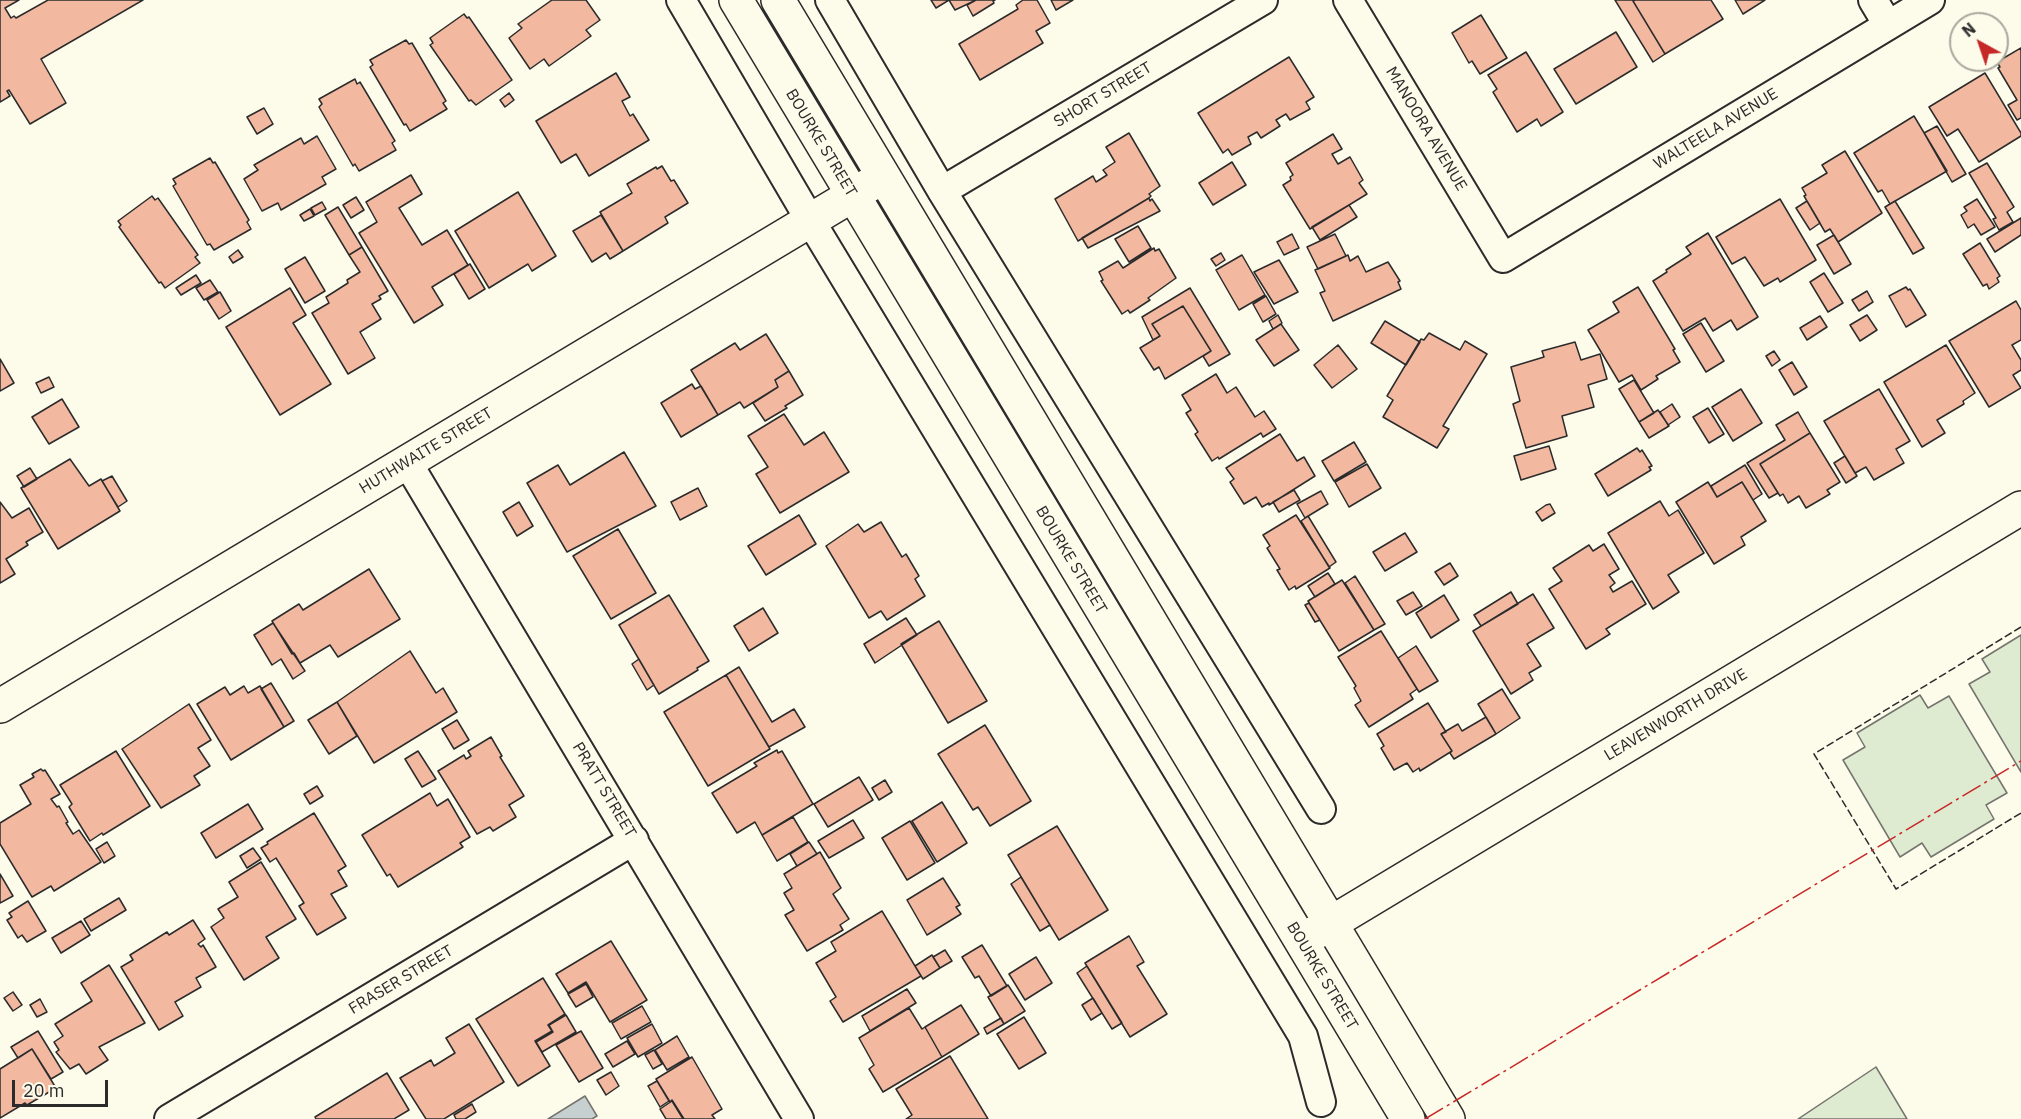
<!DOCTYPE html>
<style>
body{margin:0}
#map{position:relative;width:2021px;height:1119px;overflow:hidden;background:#fdfbea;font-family:"IBM Plex Sans",sans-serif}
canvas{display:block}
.north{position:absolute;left:1949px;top:12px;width:60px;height:60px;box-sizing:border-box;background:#fdfbea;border:2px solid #a9a89e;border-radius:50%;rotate:320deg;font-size:16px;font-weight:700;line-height:24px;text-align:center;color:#2b2b2b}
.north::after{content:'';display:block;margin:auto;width:21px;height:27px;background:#c62828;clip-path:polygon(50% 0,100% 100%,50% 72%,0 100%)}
.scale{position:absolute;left:12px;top:1080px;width:96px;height:27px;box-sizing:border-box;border:3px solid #2b2b2b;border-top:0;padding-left:8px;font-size:18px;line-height:21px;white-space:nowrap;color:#2b2b2b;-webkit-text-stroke:4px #fdfbea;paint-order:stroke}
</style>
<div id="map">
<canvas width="2021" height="1119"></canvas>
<div class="north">N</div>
<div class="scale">20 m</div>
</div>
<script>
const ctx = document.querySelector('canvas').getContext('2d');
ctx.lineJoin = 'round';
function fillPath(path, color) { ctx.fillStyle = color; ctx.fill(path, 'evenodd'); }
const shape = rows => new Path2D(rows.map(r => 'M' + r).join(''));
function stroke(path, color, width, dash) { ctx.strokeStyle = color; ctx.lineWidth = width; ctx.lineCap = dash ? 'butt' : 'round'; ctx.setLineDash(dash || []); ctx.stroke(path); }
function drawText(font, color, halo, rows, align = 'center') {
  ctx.font = font + ' "IBM Plex Sans",sans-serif'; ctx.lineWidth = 4.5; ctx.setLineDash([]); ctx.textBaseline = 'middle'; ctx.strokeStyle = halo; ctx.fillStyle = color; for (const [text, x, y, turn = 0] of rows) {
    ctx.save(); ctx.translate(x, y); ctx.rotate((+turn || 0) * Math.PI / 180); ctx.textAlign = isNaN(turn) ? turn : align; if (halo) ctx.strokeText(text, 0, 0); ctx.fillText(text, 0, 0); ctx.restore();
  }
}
const green = shape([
 [2021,635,2021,772,1969,684,1990,672,1982,659,2021,635],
 [1920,695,1928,708,1949,696,2007,793,1986,805,1994,819,1931,857,1922,843,1900,857,1843,760,1865,747,1857,733,1920,695],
 [1876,1067,1907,1119,1798,1119,1876,1067]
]);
const water = shape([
 [585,1096,597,1116,592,1119,548,1119,585,1096]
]);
const building = shape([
 [0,0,19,0,5,8,11,18,14,16,16,18,48,0,143,0,41,59,66,103,30,124,9,90,7,91,10,96,0,102,0,0],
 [552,0,586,0,600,20,586,30,591,36,549,66,544,59,530,69,509,38,522,28,518,24,552,0],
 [931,0,976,0,955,10,949,0,936,8,931,0],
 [976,0,995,0,993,1,994,3,973,16,967,5,976,0],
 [1023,0,1037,0,1050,23,1036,31,1043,43,980,80,959,44,1018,9,1016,5,1023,0],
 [1051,0,1073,0,1056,10,1051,0],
 [1615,0,1635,0,1633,1,1665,54,1653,62,1615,0],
 [1635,0,1711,0,1723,19,1665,54,1633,1,1635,0],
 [1735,0,1765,0,1743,14,1735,0],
 [464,14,467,18,469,17,512,80,476,105,471,100,469,101,430,45,433,43,430,38,464,14],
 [1481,15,1507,58,1480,74,1472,61,1469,63,1452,33,1481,15],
 [1616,32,1637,67,1576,104,1554,69,1616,32],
 [406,40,409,44,412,43,446,101,443,103,447,109,410,131,406,124,404,125,370,67,373,65,370,60,406,40],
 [2021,48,2021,118,2017,120,2008,105,2017,100,1998,68,2000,67,1997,62,2021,48],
 [1526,52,1563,112,1541,126,1537,119,1517,132,1493,92,1497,89,1488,75,1526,52],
 [1289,57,1314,97,1306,102,1310,109,1290,120,1286,114,1276,120,1280,126,1261,138,1257,132,1248,137,1251,144,1232,155,1228,149,1223,153,1198,113,1289,57],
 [616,73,630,97,622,101,630,116,633,114,649,140,589,176,576,154,561,163,536,121,616,73],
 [1985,73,2021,133,2021,136,1979,162,1958,129,1947,136,1929,107,1985,73],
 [355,79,357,84,360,82,395,141,392,143,396,150,359,171,355,164,353,166,319,107,322,104,319,99,355,79],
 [509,93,514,100,505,107,500,100,509,93],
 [264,108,273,124,257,134,247,117,264,108],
 [1914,116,1947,171,1890,204,1882,190,1878,192,1854,153,1914,116],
 [1937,126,1966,174,1952,182,1924,133,1937,126],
 [1129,133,1160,186,1149,194,1151,196,1149,198,1078,241,1055,199,1093,176,1096,182,1107,175,1103,170,1115,162,1106,147,1129,133],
 [1333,134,1342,149,1332,154,1338,164,1350,157,1363,180,1359,183,1367,194,1310,229,1283,185,1291,180,1290,177,1293,175,1286,163,1333,134],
 [317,136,336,169,322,177,326,184,281,210,278,203,262,211,244,179,258,170,254,165,301,138,304,144,317,136],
 [1845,151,1882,213,1838,242,1830,229,1825,232,1804,196,1806,195,1802,188,1827,173,1822,165,1845,151],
 [210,158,213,163,215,162,249,220,247,222,251,229,214,250,210,244,207,245,173,186,176,184,173,179,210,158],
 [1232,162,1246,185,1213,205,1199,183,1232,162],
 [1987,163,2014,207,2007,212,2013,222,1999,230,1993,219,1996,218,1969,173,1987,163],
 [662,166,671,181,674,180,688,203,665,217,668,223,623,251,600,212,632,193,627,184,656,167,657,169,662,166],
 [411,175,422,194,399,208,422,245,447,230,468,265,432,287,443,305,414,323,359,233,377,222,366,202,411,175],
 [518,192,556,256,532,271,528,264,489,288,455,231,518,192],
 [152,196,155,200,158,198,198,255,195,257,200,263,165,288,161,282,159,283,119,227,121,225,118,221,152,196],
 [356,197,364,210,351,218,343,205,356,197],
 [1149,198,1150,201,1152,199,1160,211,1088,248,1082,238,1149,198],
 [1780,199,1816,260,1780,282,1778,278,1764,286,1745,257,1732,264,1716,237,1780,199],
 [1977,199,1995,227,1981,235,1974,224,1968,228,1961,215,1967,211,1964,207,1977,199],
 [1807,201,1820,223,1810,230,1796,208,1807,201],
 [1895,201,1924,248,1913,254,1885,207,1895,201],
 [322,202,326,209,315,215,311,208,322,202],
 [1349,205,1357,217,1320,240,1312,227,1349,205],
 [338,207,362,247,349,255,325,215,338,207],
 [310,209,314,216,304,221,300,215,310,209],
 [601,215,623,251,610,259,606,253,592,262,573,231,601,215],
 [2021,218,2021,235,1995,252,1987,239,2021,218],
 [1138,226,1151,248,1129,262,1115,239,1138,226],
 [1708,233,1758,317,1737,330,1731,320,1713,331,1705,318,1683,331,1653,281,1667,272,1666,270,1691,254,1686,247,1708,233],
 [1292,234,1299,248,1284,255,1277,242,1292,234],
 [1335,234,1346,256,1318,269,1307,247,1335,234],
 [1834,235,1851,264,1834,274,1817,245,1834,235],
 [1980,243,2000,276,1997,278,1999,282,1989,289,1987,284,1983,286,1963,254,1980,243],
 [362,247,388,291,379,296,381,299,372,304,381,319,360,332,375,358,348,374,312,313,329,303,326,297,348,283,347,280,360,272,349,255,362,247],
 [1154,248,1155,251,1159,249,1176,278,1148,298,1150,300,1130,313,1128,310,1122,314,1101,281,1103,280,1099,272,1118,261,1123,268,1154,248],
 [238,250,243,257,233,263,229,257,238,250],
 [1221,253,1225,260,1216,266,1211,259,1221,253],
 [1242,255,1265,295,1239,310,1216,270,1242,255],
 [1348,255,1350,261,1358,256,1366,272,1388,262,1400,281,1398,282,1401,289,1333,321,1320,293,1325,291,1315,270,1348,255],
 [305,257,325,291,305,303,285,269,305,257],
 [1279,260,1298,292,1274,304,1254,272,1279,260],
 [470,264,485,289,469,299,454,274,470,264],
 [1824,273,1843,303,1828,312,1810,282,1824,273],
 [196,275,201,283,181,295,176,288,196,275],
 [210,280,218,292,204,300,196,288,210,280],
 [1638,287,1675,349,1673,350,1680,362,1656,376,1658,379,1641,390,1632,375,1619,382,1588,330,1619,312,1613,302,1638,287],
 [1906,287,1908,290,1910,289,1926,315,1906,327,1889,296,1906,287],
 [290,288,306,315,293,323,331,384,280,415,226,327,290,288],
 [1190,288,1230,354,1209,366,1203,356,1211,351,1183,306,1152,324,1160,336,1153,340,1142,317,1190,288],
 [1867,291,1873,302,1859,311,1852,300,1867,291],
 [220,292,231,311,219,319,207,300,220,292],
 [1266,296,1276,314,1263,322,1253,304,1266,296],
 [2016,301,2021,310,2021,340,2012,345,2021,360,2021,370,2013,375,2021,388,1989,407,1949,341,2016,301],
 [1183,306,1211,351,1165,379,1159,367,1154,370,1140,348,1160,336,1152,324,1183,306],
 [1278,315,1282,323,1273,329,1269,321,1278,315],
 [1867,315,1877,330,1860,341,1850,325,1867,315],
 [1820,316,1827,327,1807,340,1800,328,1820,316],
 [1385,321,1420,342,1406,365,1371,343,1385,321],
 [1701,323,1724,361,1706,372,1683,334,1701,323],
 [1281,324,1299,350,1274,366,1256,340,1281,324],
 [1429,333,1460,350,1465,341,1487,354,1443,426,1449,429,1437,448,1383,417,1393,400,1387,396,1421,339,1424,340,1429,333],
 [766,334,789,371,775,380,778,387,744,408,740,402,718,415,691,370,735,343,740,350,766,334],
 [1575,342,1581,360,1600,354,1607,379,1588,385,1594,407,1562,416,1567,436,1526,448,1513,404,1520,401,1511,367,1544,357,1542,351,1575,342],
 [1338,345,1357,369,1332,388,1314,365,1338,345],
 [1946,345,1975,393,1963,401,1964,404,1937,420,1945,433,1922,447,1884,382,1946,345],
 [1774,351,1780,360,1772,366,1766,356,1774,351],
 [0,359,14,383,0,391,0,359],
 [1792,362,1807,387,1794,395,1779,370,1792,362],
 [789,371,803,395,785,406,787,408,765,421,753,403,778,387,775,380,789,371],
 [1216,374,1227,393,1236,387,1255,417,1264,411,1276,429,1263,437,1261,433,1219,459,1218,457,1212,461,1195,434,1198,432,1186,413,1191,410,1182,395,1216,374],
 [49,377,54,387,41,393,36,383,49,377],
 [1634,380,1654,413,1639,422,1619,389,1634,380],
 [692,384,695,389,701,386,718,415,681,437,661,403,692,384],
 [1741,389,1762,423,1733,441,1712,407,1741,389],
 [1879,389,1910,441,1896,449,1904,463,1874,480,1866,467,1855,473,1824,421,1879,389],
 [62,399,79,427,49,444,32,417,62,399],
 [1672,404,1680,417,1668,425,1660,412,1672,404],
 [1708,408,1724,434,1709,443,1693,417,1708,408],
 [1658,410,1669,426,1649,438,1639,422,1658,410],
 [1798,412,1810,433,1760,464,1778,493,1769,498,1747,463,1785,440,1776,425,1798,412],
 [784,414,804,445,824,432,849,472,780,513,756,474,768,467,748,436,784,414],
 [1810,433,1840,482,1827,490,1830,494,1806,508,1799,496,1788,503,1783,494,1780,496,1760,464,1810,433],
 [1280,434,1297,461,1304,457,1315,476,1269,505,1269,503,1262,507,1256,497,1244,504,1230,482,1234,479,1226,468,1280,434],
 [1354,442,1366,462,1334,481,1322,461,1354,442],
 [1549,446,1556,469,1521,480,1514,456,1549,446],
 [1637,448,1640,452,1642,450,1652,466,1649,467,1651,470,1608,496,1595,474,1637,448],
 [624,452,656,506,567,552,527,483,558,465,570,485,624,452],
 [1845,456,1857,476,1846,483,1834,463,1845,456],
 [70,459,89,486,101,479,120,511,58,549,21,488,70,459],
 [1367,464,1381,488,1349,507,1335,482,1367,464],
 [1745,465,1762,494,1753,500,1742,482,1717,497,1711,486,1745,465],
 [30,468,37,479,24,487,17,476,30,468],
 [112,476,127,501,118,507,102,481,112,476],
 [1708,482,1717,497,1742,482,1766,521,1741,537,1745,545,1714,564,1676,502,1708,482],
 [698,488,707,506,680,520,671,502,698,488],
 [1294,490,1300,500,1279,512,1273,502,1294,490],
 [1321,491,1328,504,1305,518,1297,504,1321,491],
 [1660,501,1669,516,1678,510,1704,553,1668,575,1679,592,1653,609,1608,533,1660,501],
 [0,502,12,518,29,508,43,532,26,542,28,545,6,559,15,574,0,583,0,502],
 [519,502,533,526,517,536,503,512,519,502],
 [1550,504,1555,513,1542,521,1536,512,1546,505,1550,504],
 [799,515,816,544,766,575,748,546,799,515],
 [1296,515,1330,568,1296,589,1295,586,1289,590,1277,570,1280,569,1267,548,1270,546,1263,535,1296,515],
 [1308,516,1336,562,1329,567,1301,521,1308,516],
 [881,522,902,557,906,554,919,576,915,579,925,596,887,620,881,611,869,618,826,546,858,524,864,532,881,522],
 [618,529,656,593,611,619,573,556,618,529],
 [1405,533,1417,552,1385,571,1373,552,1405,533],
 [1604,544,1619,569,1609,575,1615,583,1610,587,1613,592,1632,581,1646,604,1606,629,1610,634,1586,649,1549,589,1562,581,1553,568,1589,545,1593,551,1604,544],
 [1450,563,1458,576,1444,585,1435,572,1450,563],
 [369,569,400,619,338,657,330,645,300,663,294,653,292,654,272,621,299,604,303,610,369,569],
 [1328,573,1335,584,1315,597,1308,586,1328,573],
 [1355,576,1385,624,1374,630,1345,583,1355,576],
 [1342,580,1374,630,1339,651,1308,601,1342,580],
 [1413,592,1422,606,1406,615,1397,601,1413,592],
 [1511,592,1518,604,1481,626,1474,615,1511,592],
 [1533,594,1554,628,1527,644,1541,666,1529,673,1533,680,1511,694,1473,631,1533,594],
 [669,595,709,661,697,668,698,670,659,694,619,625,669,595],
 [1444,595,1459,620,1431,638,1416,613,1444,595],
 [1309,603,1320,620,1315,622,1305,605,1309,603],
 [763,608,778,633,749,651,734,626,763,608],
 [906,618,917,635,875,663,864,644,906,618],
 [939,621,987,701,948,723,901,644,939,621],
 [273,623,305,671,293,679,281,659,272,665,254,635,273,623],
 [1381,631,1417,689,1410,694,1413,699,1369,727,1355,705,1361,701,1354,688,1356,686,1338,657,1381,631],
 [1416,646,1438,681,1419,692,1398,658,1416,646],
 [410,651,436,693,443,688,457,712,374,763,337,702,410,651],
 [639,659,654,685,647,690,632,664,639,659],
 [739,667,772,722,794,709,805,727,769,747,726,675,739,667],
 [726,675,770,749,708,786,664,712,726,675],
 [271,683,294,721,284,727,261,689,271,683],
 [244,686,248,693,260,686,284,727,231,760,197,704,225,687,230,695,244,686],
 [1502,689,1520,718,1496,734,1478,704,1502,689],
 [337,702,357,736,329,754,308,720,337,702],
 [1428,703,1446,732,1441,734,1452,751,1420,771,1419,768,1413,772,1407,763,1394,770,1381,748,1384,746,1377,734,1428,703],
 [189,704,211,740,198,748,210,766,194,776,200,785,161,808,122,749,189,704],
 [1486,717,1496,734,1454,759,1450,753,1452,751,1441,734,1458,724,1462,731,1486,717],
 [457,720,469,740,454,749,442,729,457,720],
 [985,725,1031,801,990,826,978,807,973,810,938,754,985,725],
 [491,737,502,756,500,757,524,796,509,805,516,817,493,831,490,827,477,834,438,771,464,755,466,759,471,756,468,751,491,737],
 [777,750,778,753,782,751,813,804,762,835,755,822,737,833,712,793,757,766,754,763,777,750],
 [116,751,150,806,103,835,102,833,90,841,69,807,72,804,60,785,116,751],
 [418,751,436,779,422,787,405,759,418,751],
 [41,769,43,771,45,770,60,794,51,799,57,807,59,806,68,822,66,823,73,834,79,830,101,862,54,891,51,886,32,897,0,844,0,823,31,804,20,785,34,777,32,774,41,769],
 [859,777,873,800,828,827,814,804,859,777],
 [885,780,892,792,879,800,872,788,885,780],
 [317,786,323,796,310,804,304,794,317,786],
 [430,793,437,806,448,799,470,837,460,843,463,847,398,887,390,874,387,876,362,835,430,793],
 [942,802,967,843,937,862,912,821,942,802],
 [248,804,263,829,216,858,201,833,248,804],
 [314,813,346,866,338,871,347,886,331,894,346,918,317,935,299,906,304,903,276,858,270,862,261,848,268,844,267,842,314,813],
 [793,817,808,842,777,861,762,835,793,817],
 [853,820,864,838,829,858,818,841,853,820],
 [910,821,935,863,907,880,882,838,910,821],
 [1057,826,1108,910,1059,940,1008,855,1057,826],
 [107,842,115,856,104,863,96,849,107,842],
 [809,842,817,854,797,866,790,854,809,842],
 [253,848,261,859,247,868,240,856,253,848],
 [820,852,841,888,833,894,849,919,840,925,843,930,807,951,785,915,794,910,784,893,792,888,784,874,820,852],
 [261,862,296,919,266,937,279,958,244,980,211,927,224,918,218,909,238,897,229,882,261,862],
 [0,874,13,896,0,903,0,874],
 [1021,877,1050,925,1040,931,1011,884,1021,877],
 [943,878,960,905,956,907,961,914,927,935,907,900,943,878],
 [119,898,126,910,91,931,84,919,119,898],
 [28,901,46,931,27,942,22,935,18,938,7,920,12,917,9,913,28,901],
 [882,911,921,976,843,1022,830,1001,836,997,816,963,836,951,831,942,882,911],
 [193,920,205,939,198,944,201,947,203,945,216,967,196,978,201,987,175,1002,183,1016,159,1030,121,967,133,960,130,955,167,932,169,935,193,920],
 [81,921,90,935,61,953,52,938,81,921],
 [1129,936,1144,962,1137,966,1167,1014,1130,1037,1085,963,1129,936],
 [611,941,647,1000,610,1022,586,982,568,993,556,974,611,941],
 [982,945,1007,986,991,996,979,976,975,978,962,957,982,945],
 [945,950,952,961,940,968,933,957,945,950],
 [932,955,940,968,923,979,915,966,932,955],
 [1036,957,1052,983,1025,1000,1009,974,1036,957],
 [109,965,145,1023,99,1047,108,1060,86,1074,79,1064,70,1069,56,1052,59,1050,54,1042,63,1036,55,1024,92,1001,81,983,109,965],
 [1087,966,1122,1023,1112,1029,1077,973,1087,966],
 [543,978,565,1014,548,1025,552,1031,535,1041,550,1066,518,1086,476,1019,543,978],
 [586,984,593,997,576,1007,568,994,586,984],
 [1008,985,1025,1011,1004,1024,988,997,1008,985],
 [907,989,916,1003,870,1031,862,1016,907,989],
 [13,992,22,1005,13,1011,4,998,13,992],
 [1093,998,1102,1013,1091,1020,1082,1005,1093,998],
 [40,999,47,1012,37,1017,30,1005,40,999],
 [961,1005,979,1034,942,1057,925,1027,961,1005],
 [642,1006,651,1022,621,1039,612,1023,642,1006],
 [909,1008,922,1029,925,1027,942,1057,883,1092,869,1069,874,1065,859,1038,909,1008],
 [566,1015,576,1032,542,1052,536,1042,553,1032,549,1025,566,1015],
 [1024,1017,1046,1053,1019,1069,997,1034,1024,1017],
 [1001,1018,1004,1024,987,1034,984,1028,1001,1018],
 [469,1024,504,1082,444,1119,426,1119,400,1078,431,1060,434,1066,455,1053,446,1038,469,1024],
 [652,1024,662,1043,638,1057,627,1038,652,1024],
 [38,1031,63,1072,51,1079,32,1049,18,1058,11,1047,38,1031],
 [581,1031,603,1068,579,1082,556,1045,581,1031],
 [677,1036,689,1057,667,1070,655,1050,677,1036],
 [627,1041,635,1054,613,1067,605,1054,627,1041],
 [32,1049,56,1088,27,1105,25,1103,0,1118,0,1069,32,1049],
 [654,1050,662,1064,653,1069,645,1055,654,1050],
 [950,1056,988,1119,906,1119,912,1115,896,1089,950,1056],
 [692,1057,722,1109,712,1115,715,1119,684,1119,672,1100,670,1102,656,1079,692,1057],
 [611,1072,619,1086,606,1095,597,1080,611,1072],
 [387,1073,409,1110,394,1119,316,1119,315,1117,387,1073],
 [657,1081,669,1101,660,1107,648,1086,657,1081],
 [672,1101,683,1119,666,1119,660,1109,672,1101],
 [472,1104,476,1112,465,1119,456,1119,454,1115,472,1104]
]);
const street = shape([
 [681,0,810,220,1303,1036,1321,1102],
 [830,0,942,191,1321,809],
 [1348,0,1503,258,1930,0],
 [1873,0,1888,25],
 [942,191,1263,0],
 [407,462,799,1119],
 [169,1119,634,840]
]);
const secondary = shape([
 [736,0,1408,1119],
 [778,0,1448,1119],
 [0,706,871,184],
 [1313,934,2021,508]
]);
const fence = shape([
 [2021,627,1814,754,1896,889,2021,813]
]);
const power = shape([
 [1425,1119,2021,761]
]);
const streetNames = [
 ["SHORT STREET",1103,95,-31],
 ["MANOORA AVENUE",1426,129,59],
 ["WALTEELA AVENUE",1716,129,-31],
 ["BOURKE STREET",821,143,59],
 ["HUTHWAITE STREET",426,451,-31],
 ["BOURKE STREET",1071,560,59],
 ["LEAVENWORTH DRIVE",1676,715,-31],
 ["PRATT STREET",604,790,59],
 ["BOURKE STREET",1322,976,59],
 ["FRASER STREET",401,980,-31]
];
fillPath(green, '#deebd1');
stroke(green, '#74746e', 1.5);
fillPath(water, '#c7d0d0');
stroke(water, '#74746e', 1.5);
fillPath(building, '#f2b8a0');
stroke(building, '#2b2b2b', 1.5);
stroke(street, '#2b2b2b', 32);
stroke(secondary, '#2b2b2b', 36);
stroke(street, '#fdfbea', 28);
stroke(secondary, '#fdfbea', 33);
stroke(fence, '#2b2b2b', 1.5, [8, 3]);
stroke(power, '#c62828', 1.5, [21, 4.5, 3, 4.5]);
drawText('16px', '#2b2b2b', '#fdfbea', streetNames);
</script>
